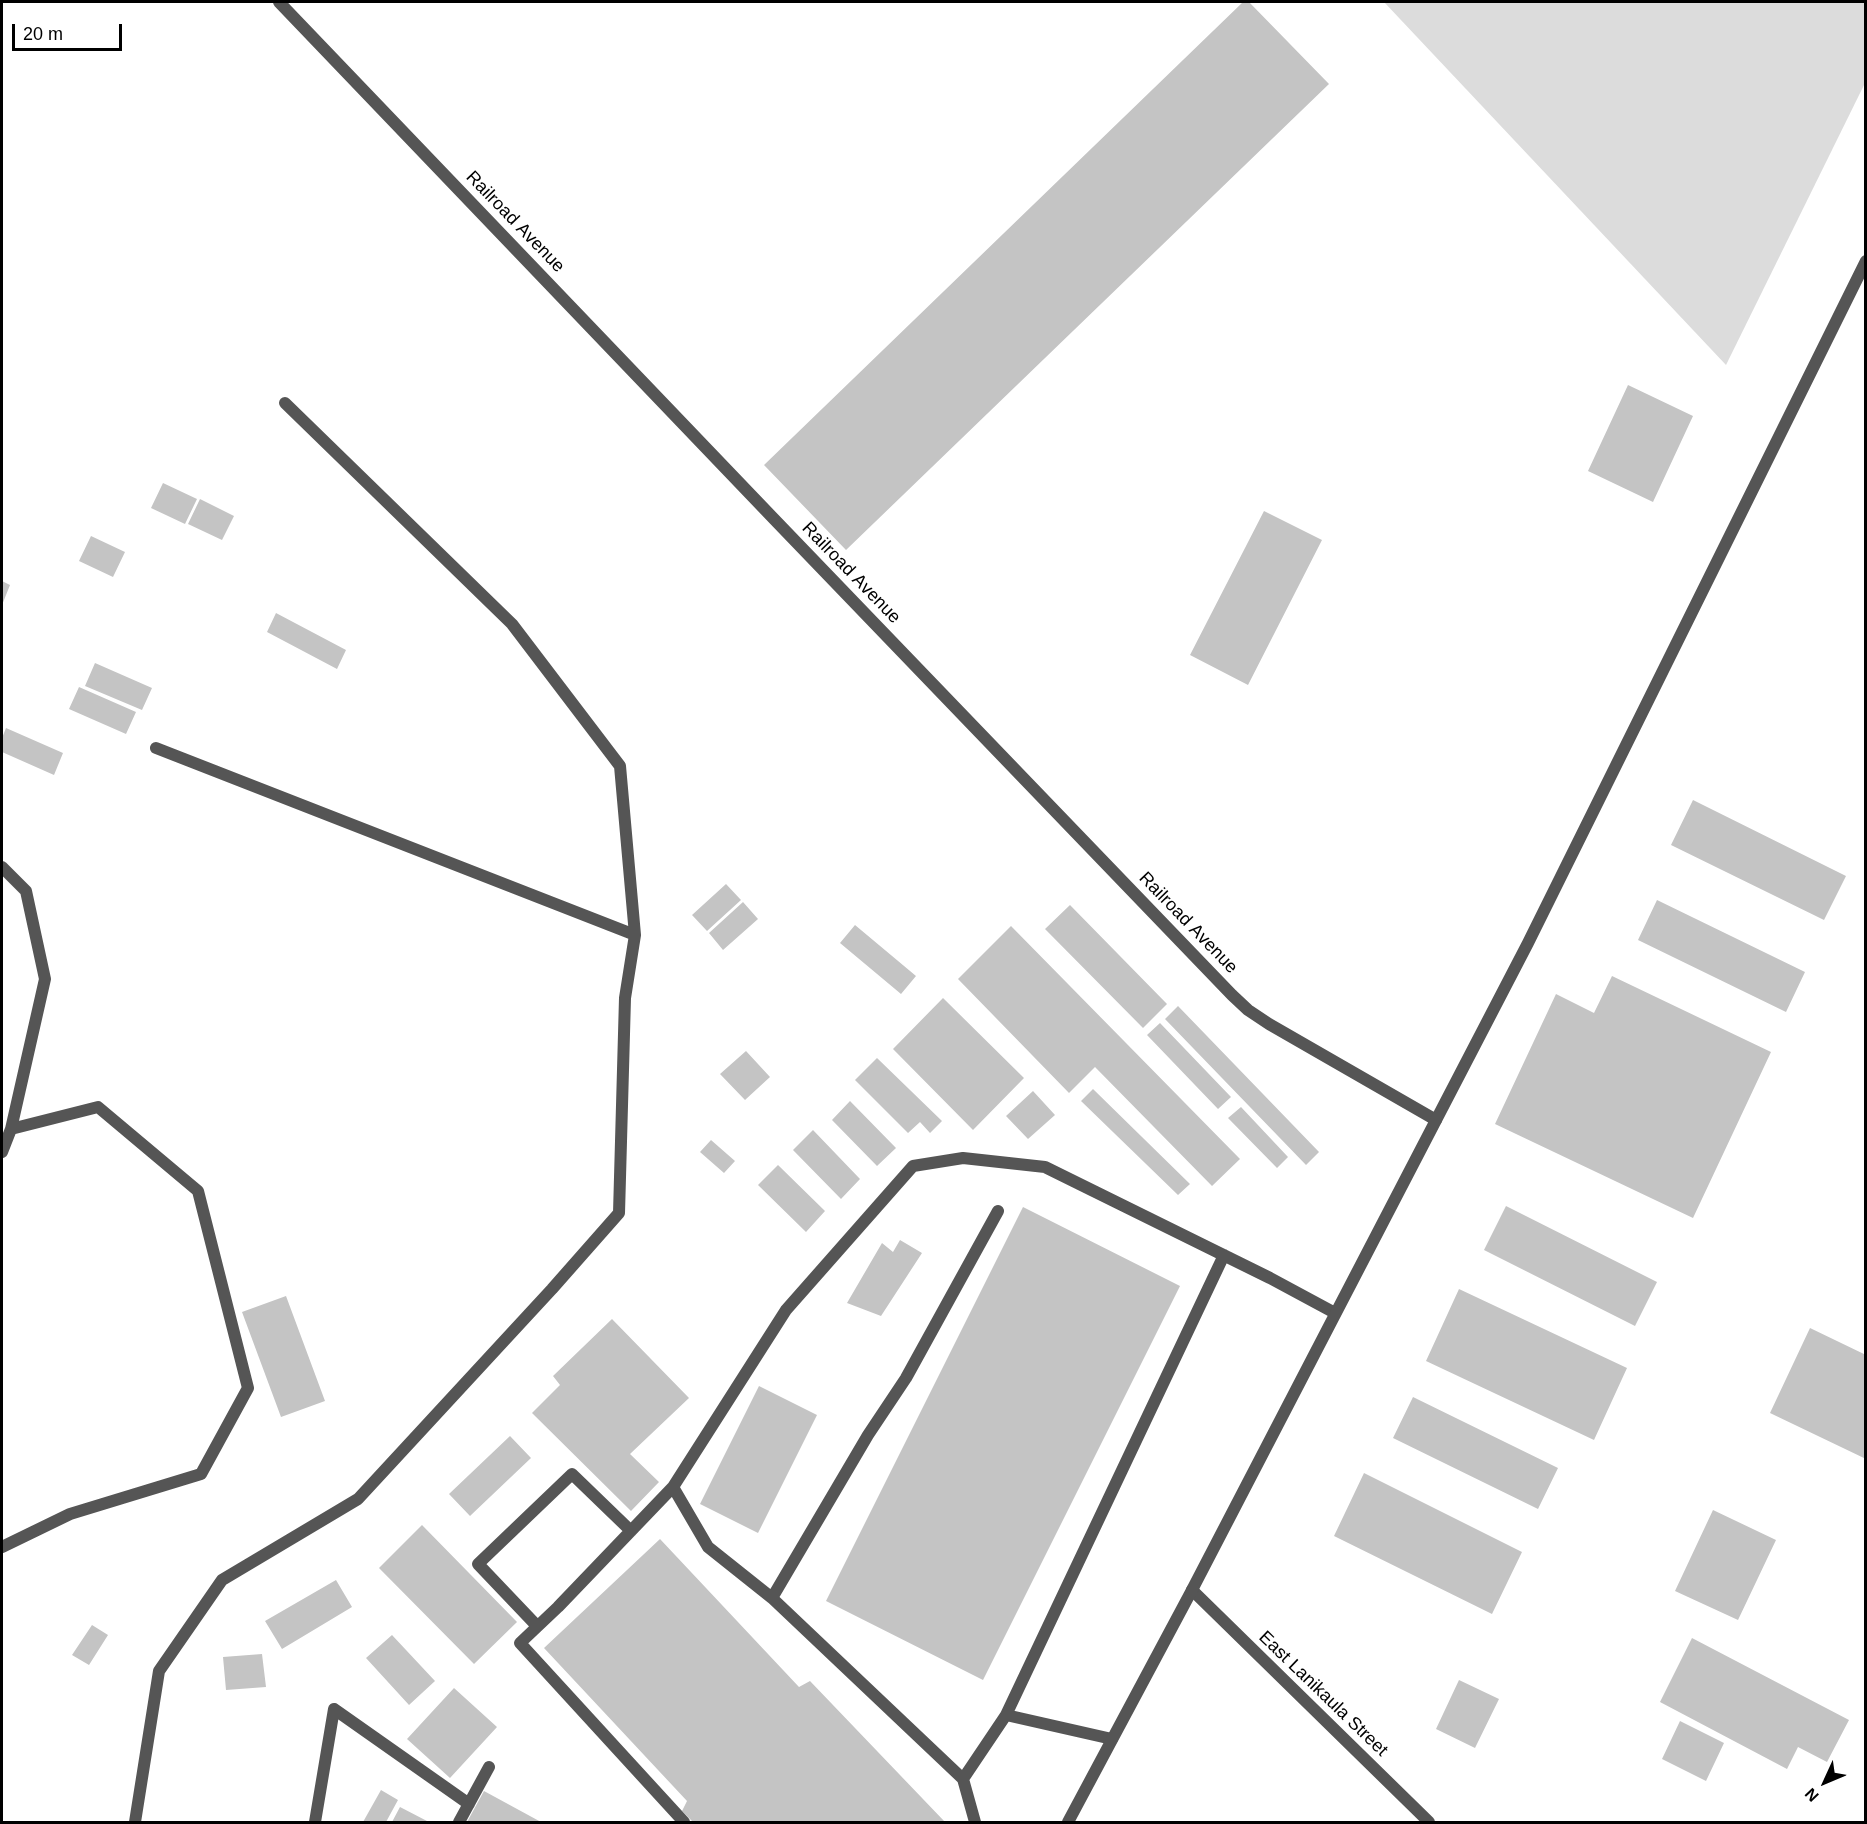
<!DOCTYPE html>
<style>
body{margin:0}
#map{position:relative;width:1867px;height:1824px;overflow:hidden;background:#fff;font-family:Helvetica,sans-serif}
canvas{display:block}
.frame{position:absolute;inset:0;border:3px solid #000;pointer-events:none}
.north{position:absolute;left:1795px;top:1752px;width:60px;height:60px;-webkit-text-stroke:4px #fff;paint-order:stroke;rotate:226deg;font-size:16px;font-weight:700;line-height:24px;text-align:center;color:#000}
.north::after{content:'';display:block;margin:auto;width:21px;height:27px;background:#000;clip-path:polygon(50% 0,100% 100%,50% 72%,0 100%)}
.scale{position:absolute;left:12px;top:24px;width:110px;height:27px;box-sizing:border-box;border:3px solid #000;border-top:0;padding-left:8px;font-size:18px;line-height:21px;white-space:nowrap;color:#000;-webkit-text-stroke:4px #fff;paint-order:stroke}
</style>
<div id="map">
<canvas width="1867" height="1824"></canvas>
<div class="frame"></div>
<div class="north">N</div>
<div class="scale">20 m</div>
</div>
<script>
const ctx = document.querySelector('canvas').getContext('2d');
ctx.lineJoin = 'round';
function fillPath(path, color) { ctx.fillStyle = color; ctx.fill(path, 'evenodd'); }
const shape = rows => new Path2D(rows.map(r => 'M' + r).join(''));
function stroke(path, color, width, dash) { ctx.strokeStyle = color; ctx.lineWidth = width; ctx.lineCap = dash ? 'butt' : 'round'; ctx.setLineDash(dash || []); ctx.stroke(path); }
function drawText(font, color, halo, rows, align = 'center') {
  ctx.font = font + ' Helvetica,sans-serif'; ctx.lineWidth = 6; ctx.setLineDash([]); ctx.textBaseline = 'middle'; ctx.strokeStyle = halo; ctx.fillStyle = color; for (const [text, x, y, turn = 0] of rows) {
    ctx.save(); ctx.translate(x, y); ctx.rotate((+turn || 0) * Math.PI / 180); ctx.textAlign = isNaN(turn) ? turn : align; if (halo) ctx.strokeText(text, 0, 0); ctx.fillText(text, 0, 0); ctx.restore();
  }
}
const green = shape([
 [1384,2,1865,2,1865,83,1726,365]
]);
const building = shape([
 [1243,2,1249,2,1329,84,846,550,764,465],
 [1628,385,1693,416,1653,502,1588,471],
 [163,483,197,499,185,524,151,508],
 [200,499,234,516,222,540,188,524],
 [1264,511,1322,540,1248,685,1190,655],
 [91,536,125,552,113,577,79,561],
 [2,581,10,585,2,605],
 [276,613,346,650,337,669,267,632],
 [95,663,152,688,142,710,85,686],
 [79,687,136,712,126,734,69,709],
 [6,728,63,753,54,775,2,752,2,738],
 [1693,800,1846,876,1824,920,1671,845],
 [726,884,741,900,707,931,692,915],
 [1657,900,1805,972,1786,1012,1638,940],
 [743,902,758,919,723,950,709,933],
 [1070,905,1167,1004,1143,1028,1045,929],
 [855,925,916,976,901,994,840,943],
 [1011,926,1240,1159,1212,1186,1095,1067,1069,1093,958,979],
 [1612,976,1771,1052,1693,1218,1495,1124,1556,994,1594,1013],
 [943,998,1024,1078,973,1130,893,1049],
 [1178,1006,1319,1152,1306,1165,1165,1019],
 [1160,1023,1231,1097,1218,1109,1147,1035],
 [746,1051,770,1077,745,1100,720,1074],
 [877,1058,942,1121,930,1133,920,1122,908,1133,855,1080],
 [1093,1089,1190,1184,1178,1195,1081,1101],
 [1033,1091,1055,1115,1028,1139,1006,1116],
 [850,1101,896,1148,877,1166,832,1120],
 [1241,1107,1288,1157,1277,1168,1228,1118],
 [813,1130,860,1179,841,1199,793,1150],
 [711,1140,735,1161,724,1173,700,1152],
 [778,1165,825,1211,806,1232,758,1185],
 [1506,1206,1657,1282,1635,1326,1484,1250],
 [1023,1207,1180,1286,983,1680,826,1601],
 [900,1240,922,1253,881,1316,847,1303,882,1243,893,1252],
 [1459,1289,1627,1368,1594,1440,1426,1361],
 [286,1296,325,1401,281,1417,242,1312],
 [612,1319,689,1398,630,1454,659,1482,631,1511,532,1413,560,1385,553,1376],
 [1810,1328,1866,1355,1866,1459,1770,1413],
 [759,1386,817,1415,758,1533,700,1504],
 [1413,1397,1558,1468,1538,1509,1393,1438],
 [510,1436,531,1458,470,1516,449,1494],
 [1364,1473,1522,1552,1492,1614,1334,1536],
 [1713,1510,1776,1540,1738,1620,1675,1591],
 [422,1525,517,1622,474,1664,379,1568],
 [660,1539,799,1687,810,1681,945,1822,693,1822,682,1811,687,1801,544,1648],
 [336,1580,352,1607,282,1649,265,1621],
 [92,1625,108,1635,89,1665,72,1655],
 [392,1635,435,1681,409,1705,366,1658],
 [1692,1638,1849,1720,1827,1762,1798,1747,1787,1769,1660,1702],
 [262,1654,266,1687,226,1690,223,1657],
 [1459,1680,1499,1699,1475,1748,1436,1729],
 [454,1688,497,1727,450,1778,407,1739],
 [1680,1721,1724,1743,1706,1781,1662,1759],
 [381,1790,398,1800,386,1822,363,1822],
 [484,1791,541,1822,467,1822],
 [400,1807,427,1821,426,1822,392,1822]
]);
const service = shape([
 [156,748,635,935],
 [2,867,26,891,45,979,11,1129],
 [2,1152,11,1129,98,1107,198,1191,248,1388,201,1474,70,1514,2,1547],
 [673,1487,558,1607,520,1643,684,1822],
 [772,1598,868,1435,906,1378,998,1211],
 [537,1626,478,1564,572,1474,631,1531],
 [1006,1715,1224,1255],
 [1112,1739,1006,1715,963,1779,772,1598,708,1547,673,1487,786,1310,913,1166,963,1158,1045,1167,1270,1278,1335,1313],
 [963,1779,975,1822],
 [135,1822,159,1671,222,1580,358,1499,552,1289,619,1213,625,998,635,935,620,766,512,624,285,403],
 [315,1822,334,1709,469,1804],
 [459,1822,489,1767]
]);
const minor = shape([
 [279,2,774,519,1232,995,1248,1010,1269,1024,1436,1120],
 [1192,1590,1429,1822]
]);
const tertiary = shape([
 [1068,1822,1192,1590,1528,943,1866,261]
]);
const streetNames = [
 ["Railroad Avenue",515,222,46],
 ["Railroad Avenue",851,573,46],
 ["Railroad Avenue",1188,923,46],
 ["East Lanikaula Street",1323,1694,44]
];
fillPath(green, '#dcdcdc');
fillPath(building, '#c4c4c4');
stroke(service, '#555', 12);
stroke(minor, '#555', 12);
stroke(tertiary, '#555', 12);
drawText('18px', '#000', '#fff', streetNames);
</script>
